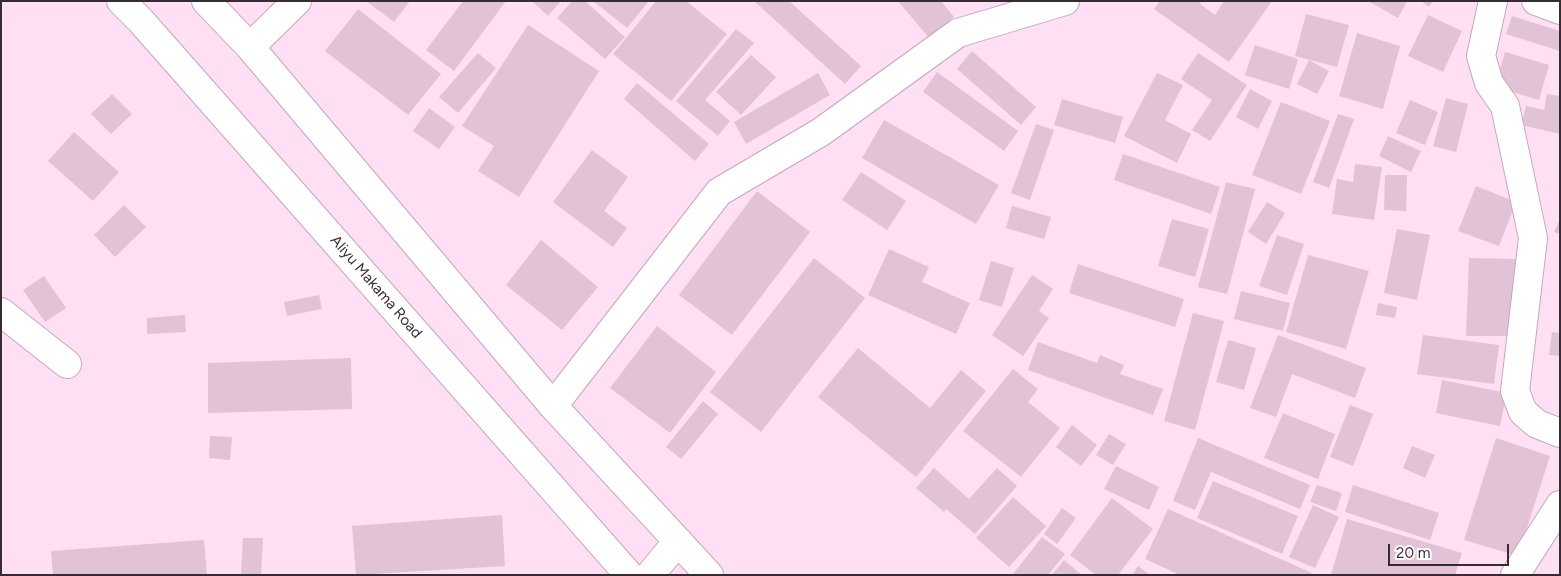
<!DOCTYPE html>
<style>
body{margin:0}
#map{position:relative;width:1561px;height:576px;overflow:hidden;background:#fedff4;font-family:Figtree,sans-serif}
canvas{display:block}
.frame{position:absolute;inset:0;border:2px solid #372c34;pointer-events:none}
.scale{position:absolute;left:1388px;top:544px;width:121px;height:22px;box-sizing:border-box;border:2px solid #372c34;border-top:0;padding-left:6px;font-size:15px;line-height:18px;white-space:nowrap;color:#372c34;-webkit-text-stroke:4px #fff;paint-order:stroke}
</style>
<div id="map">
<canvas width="1561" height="576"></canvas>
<div class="frame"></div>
<div class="scale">20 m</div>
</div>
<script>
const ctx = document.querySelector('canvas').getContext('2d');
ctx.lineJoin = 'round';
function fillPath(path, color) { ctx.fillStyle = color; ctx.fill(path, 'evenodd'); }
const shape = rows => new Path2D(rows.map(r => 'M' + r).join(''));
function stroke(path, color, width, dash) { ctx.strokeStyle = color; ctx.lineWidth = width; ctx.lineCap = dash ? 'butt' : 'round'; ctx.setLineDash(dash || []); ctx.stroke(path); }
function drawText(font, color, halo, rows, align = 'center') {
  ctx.font = font + ' Figtree,sans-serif'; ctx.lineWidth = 4.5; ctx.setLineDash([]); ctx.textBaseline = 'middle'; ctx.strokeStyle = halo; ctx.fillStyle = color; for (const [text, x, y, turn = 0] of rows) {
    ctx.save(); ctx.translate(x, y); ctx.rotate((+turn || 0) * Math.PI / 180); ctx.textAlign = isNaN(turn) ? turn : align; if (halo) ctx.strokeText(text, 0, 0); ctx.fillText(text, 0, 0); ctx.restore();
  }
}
const building = shape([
 [366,1,410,1,394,22],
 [463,1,506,1,454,71,426,50],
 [532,1,561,1,548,16],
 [572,1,585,1,625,37,605,59,557,18],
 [593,1,649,1,627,28],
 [656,1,686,1,727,34,671,101,613,54],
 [754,1,789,1,861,66,845,84],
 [898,1,941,1,954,17,929,38],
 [1160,1,1201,1,1200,4,1215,15,1224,1,1272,1,1229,62,1154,9],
 [1368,1,1407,1,1398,18],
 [1421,1,1433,1,1429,7],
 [358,9,441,74,408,115,325,51],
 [1306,14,1349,25,1337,67,1295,56],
 [1428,15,1462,31,1443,72,1408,56],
 [1512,16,1560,31,1560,51,1506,34],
 [528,25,599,71,519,197,478,171,494,146,462,126],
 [736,29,754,43,705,100,730,121,718,136,676,101],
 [1357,33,1400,46,1383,109,1339,96],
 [1255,45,1298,59,1289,89,1245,75],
 [972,51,1036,107,1021,125,957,69],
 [1505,52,1549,65,1539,100,1495,87],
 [478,53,496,68,458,113,439,97],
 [1198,53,1247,85,1210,141,1192,130,1212,100,1181,79],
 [751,55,776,77,741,115,716,92],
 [1309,60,1329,71,1317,94,1297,84],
 [937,72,1018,131,1004,151,923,92],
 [818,73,830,95,746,144,734,122],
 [1157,73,1183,85,1165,120,1191,134,1177,163,1124,136],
 [637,83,709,144,695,161,624,99],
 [1250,89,1272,101,1258,129,1236,117],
 [112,94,132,114,111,134,91,114],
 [1547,94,1560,96,1560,134,1521,125,1526,106,1544,110],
 [1446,98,1468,104,1456,152,1433,146],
 [1062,99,1123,117,1115,143,1054,125],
 [1410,100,1438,112,1425,145,1396,133],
 [1281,102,1330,121,1301,194,1252,175],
 [429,108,455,127,439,149,413,131],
 [1338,114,1354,119,1329,188,1313,182],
 [884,120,999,185,976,224,862,158],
 [1036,124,1054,130,1030,200,1011,193],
 [74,132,119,172,93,201,48,161],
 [1388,136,1421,151,1411,172,1379,156],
 [592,150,628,177,604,211,627,228,613,247,553,202],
 [1123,154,1220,187,1211,214,1114,180],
 [1355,164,1382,167,1374,220,1332,214,1337,179,1353,182],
 [861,172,906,201,887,230,842,200],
 [1385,175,1407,175,1406,211,1384,210],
 [1226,182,1255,189,1227,294,1198,287],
 [1476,186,1516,202,1499,246,1458,231],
 [757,191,810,232,732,335,679,295],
 [1267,202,1285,213,1266,244,1248,232],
 [124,205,146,227,115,257,94,235],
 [1012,206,1051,217,1044,239,1006,228],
 [1172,219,1209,229,1195,277,1158,266],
 [1560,219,1560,234,1554,232],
 [1397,229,1430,235,1417,300,1384,293],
 [1277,235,1304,244,1287,295,1259,286],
 [541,240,598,287,562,330,506,285],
 [889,249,929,267,922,282,970,303,956,334,868,295],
 [1308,255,1369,271,1346,349,1286,332],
 [814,258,865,298,761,432,710,392],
 [1469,258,1516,259,1514,336,1466,336],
 [991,261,1014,268,1002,307,979,300],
 [1078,264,1184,299,1175,327,1069,293],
 [1032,275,1053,289,1039,311,1049,318,1023,356,992,335],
 [44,276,66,308,45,322,23,290],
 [1241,291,1290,303,1283,331,1234,319],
 [319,295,322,309,287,316,284,302],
 [1378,303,1397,307,1395,318,1376,315],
 [1193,313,1224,321,1195,430,1164,421],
 [185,315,186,332,147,334,147,318],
 [657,326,716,372,670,433,610,388],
 [1552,332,1560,333,1560,356,1549,355],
 [1278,335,1366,368,1355,398,1292,374,1276,417,1250,408],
 [1423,335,1499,345,1494,384,1417,374],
 [1228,340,1256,348,1244,390,1216,382],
 [1038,342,1097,363,1100,355,1124,365,1120,374,1163,389,1153,415,1028,370],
 [858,348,930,408,961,370,986,391,916,477,818,397],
 [351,358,352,409,208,413,208,363],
 [1013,369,1038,389,1028,402,1060,428,1021,477,963,431],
 [1442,380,1507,393,1500,426,1436,413],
 [703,401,718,414,681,459,666,447],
 [1350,405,1373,414,1353,466,1330,457],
 [1283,413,1335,434,1318,479,1264,458],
 [1072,425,1097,445,1081,466,1056,447],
 [1109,434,1126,444,1113,465,1096,455],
 [210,436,232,437,230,460,209,458],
 [1198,438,1310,485,1300,509,1211,472,1195,510,1173,501],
 [1496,438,1550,456,1518,556,1464,540],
 [1412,446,1435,455,1425,478,1403,468],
 [1116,466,1159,487,1149,510,1104,489],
 [934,468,969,499,997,468,1017,486,975,534,946,509,944,512,916,488],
 [1213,481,1298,516,1282,554,1197,518],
 [1317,485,1342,493,1336,511,1310,502],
 [1353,485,1439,513,1430,540,1345,512],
 [1013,497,1046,526,1009,567,976,538],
 [1112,498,1153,529,1118,575,1096,575,1070,555],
 [1313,505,1339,517,1315,568,1289,557],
 [1062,508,1076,518,1057,544,1044,534],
 [1168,509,1312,573,1311,575,1180,575,1145,559],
 [502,515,505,566,356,575,352,526],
 [1347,519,1462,553,1455,575,1331,575],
 [1042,537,1065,554,1048,575,1014,575,1013,574],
 [243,538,263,538,261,575,241,575],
 [204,540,207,575,53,575,51,551],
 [1064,560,1082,575,1052,575],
 [1138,566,1150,575,1132,575]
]);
const minor = shape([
 [121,1,141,21,629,575],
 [206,1,250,47,553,406,709,575],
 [1493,1,1481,56,1489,83,1505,106,1533,238,1515,391,1523,412,1537,424,1560,433],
 [1536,1,1560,10],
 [250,47,297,1],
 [1,312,67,364],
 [553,406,719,192,821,132,958,33,1065,1],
 [650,575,678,541],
 [1515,575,1560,505]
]);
const streetNames = [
 ["Aliyu Makama Road",376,287,49]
];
fillPath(building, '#e1c2d7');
stroke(minor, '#c5a7bc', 30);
stroke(minor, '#fff', 28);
drawText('15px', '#372c34', '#fff', streetNames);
</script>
